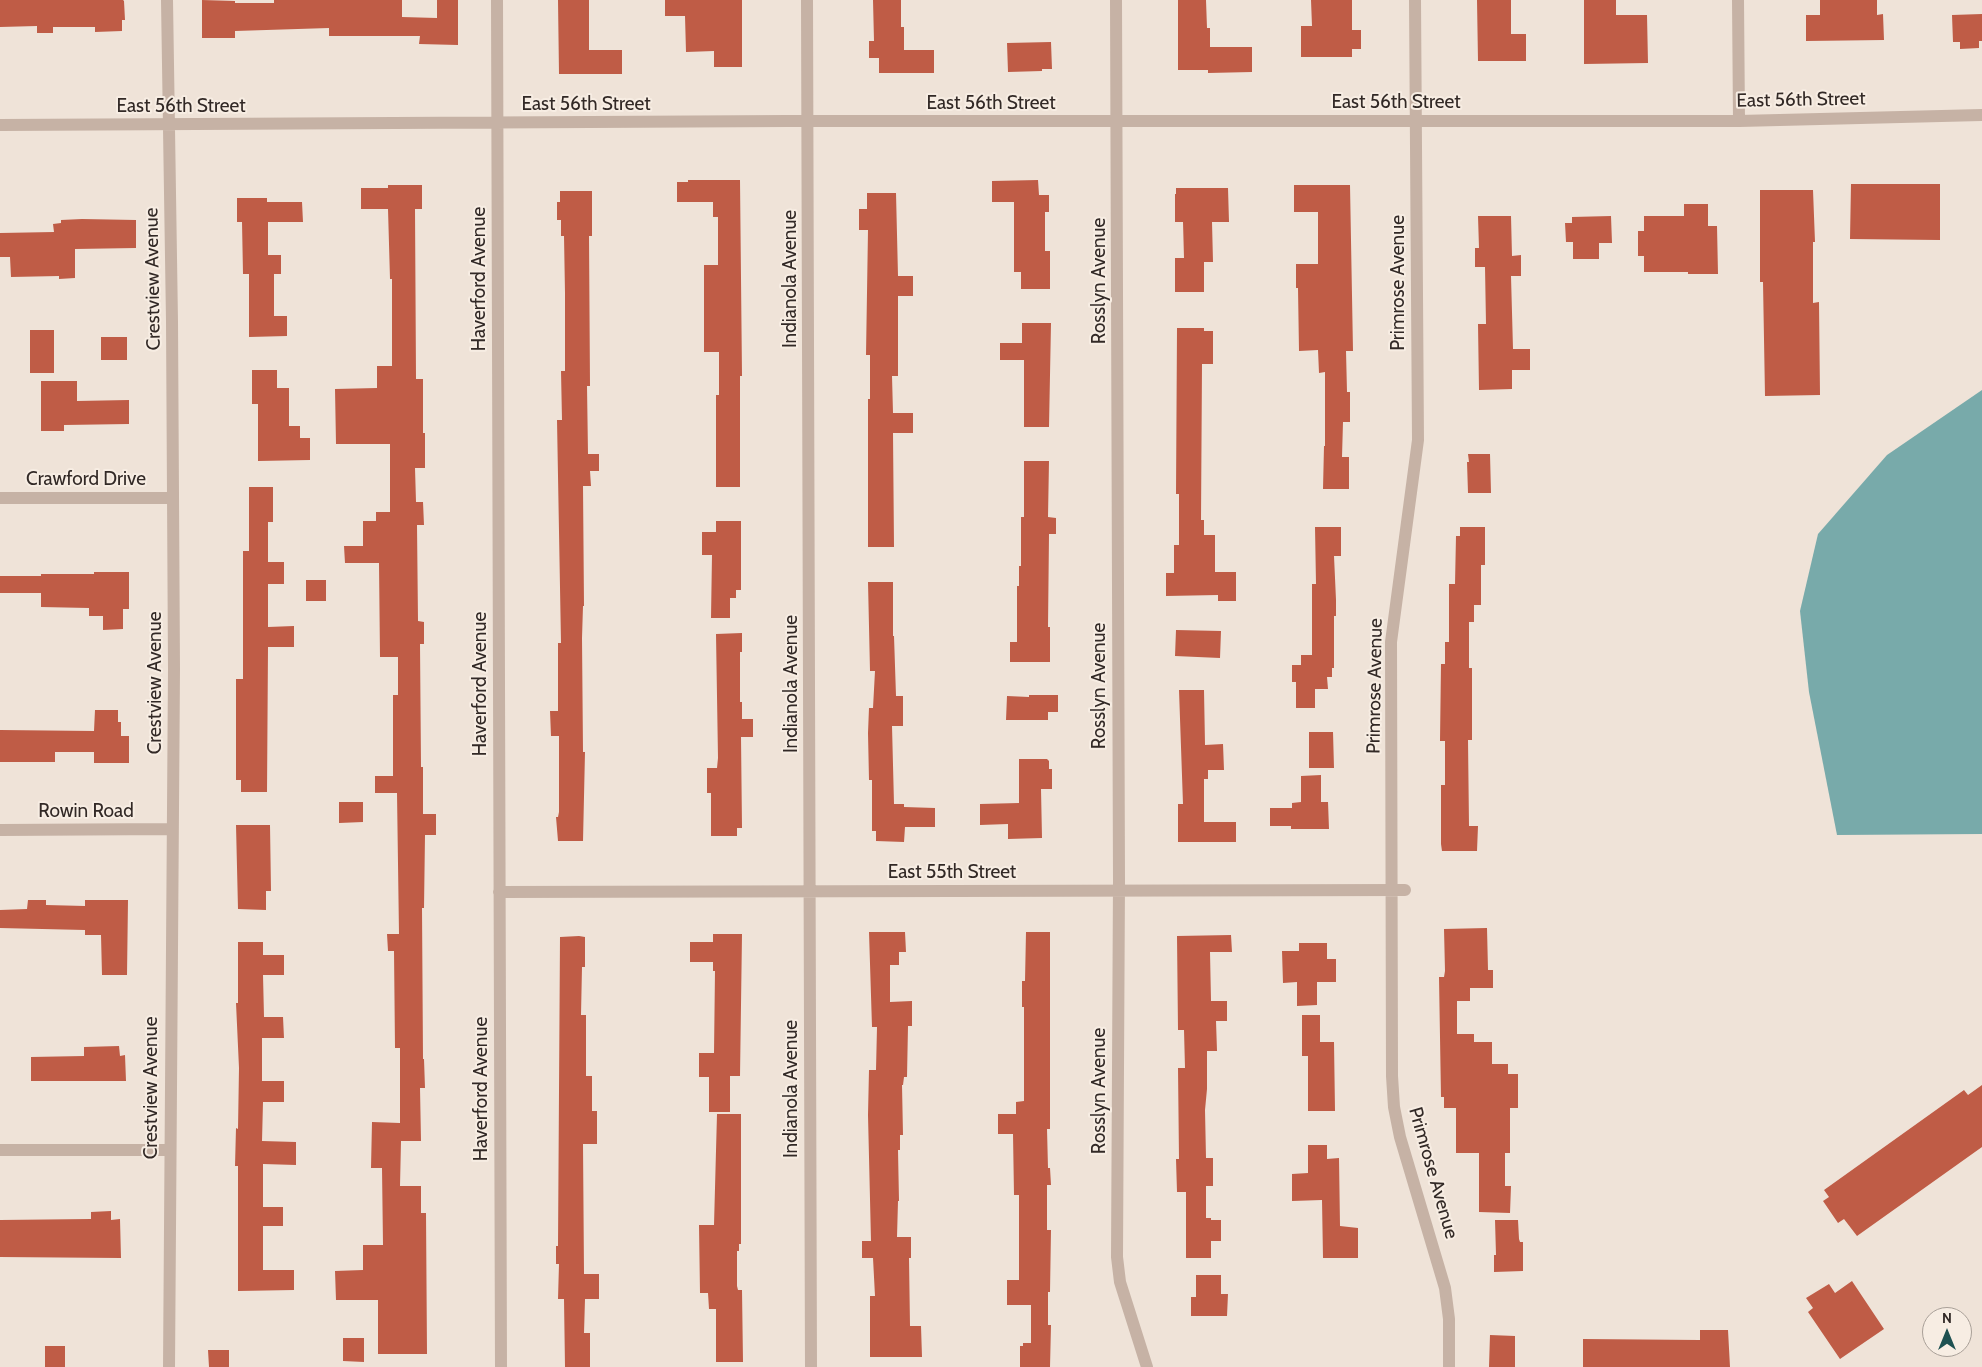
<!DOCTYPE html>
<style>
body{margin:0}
#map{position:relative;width:1982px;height:1367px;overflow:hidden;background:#efe3d8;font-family:Cabin,sans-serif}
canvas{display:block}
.north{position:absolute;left:1922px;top:1307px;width:50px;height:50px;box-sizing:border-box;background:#f7ede3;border:1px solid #a89f97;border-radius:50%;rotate:0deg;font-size:14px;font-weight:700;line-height:20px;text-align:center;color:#322926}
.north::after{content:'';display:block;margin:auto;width:18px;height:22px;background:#1e5151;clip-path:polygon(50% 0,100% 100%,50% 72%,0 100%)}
</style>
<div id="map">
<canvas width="1982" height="1367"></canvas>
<div class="north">N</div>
</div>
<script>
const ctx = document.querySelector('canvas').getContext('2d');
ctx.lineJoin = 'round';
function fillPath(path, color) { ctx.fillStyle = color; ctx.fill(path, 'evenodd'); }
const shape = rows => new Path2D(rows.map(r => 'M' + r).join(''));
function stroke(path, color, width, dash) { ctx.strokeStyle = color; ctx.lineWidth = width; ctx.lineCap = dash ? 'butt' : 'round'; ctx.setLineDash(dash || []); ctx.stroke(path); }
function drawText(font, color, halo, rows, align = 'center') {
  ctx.font = font + ' Cabin,sans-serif'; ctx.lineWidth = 4; ctx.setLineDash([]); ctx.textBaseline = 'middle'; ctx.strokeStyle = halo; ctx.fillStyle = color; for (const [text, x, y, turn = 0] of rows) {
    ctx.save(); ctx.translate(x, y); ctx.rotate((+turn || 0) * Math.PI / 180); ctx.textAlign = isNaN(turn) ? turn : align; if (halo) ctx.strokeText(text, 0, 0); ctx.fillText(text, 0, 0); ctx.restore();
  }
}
const water = shape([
 [1982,390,1982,834,1837,835,1809,692,1800,611,1818,534,1887,455]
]);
const building = shape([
 [0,0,123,0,124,1,125,20,122,20,122,31,95,32,95,27,53,27,53,33,37,33,37,26,0,27],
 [202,0,235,1,235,3,274,3,274,0,402,0,402,17,437,18,437,0,458,0,458,45,419,44,420,36,329,36,329,28,235,31,235,38,202,38],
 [558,0,589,0,589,50,622,50,622,74,559,74],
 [665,0,742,0,742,67,714,67,714,51,686,52,685,16,665,16],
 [873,0,901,0,901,27,904,27,904,50,934,50,934,73,879,73,879,58,869,58,869,41,874,41],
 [1178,0,1206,0,1207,28,1210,28,1210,47,1252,47,1252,72,1208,73,1208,70,1178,70],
 [1311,0,1352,0,1352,30,1361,30,1361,49,1352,49,1352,57,1301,57,1301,26,1312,26],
 [1477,0,1511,0,1511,34,1526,34,1526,61,1478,61],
 [1584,0,1616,0,1616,15,1647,15,1648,63,1584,64],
 [1820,0,1877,0,1877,15,1883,14,1884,40,1806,41,1806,15,1820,15],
 [1982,14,1982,41,1979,41,1979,48,1960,49,1960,42,1953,42,1952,15],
 [1051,42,1052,69,1042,69,1042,71,1008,72,1007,43],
 [688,180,740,180,742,376,740,376,740,487,716,487,716,395,719,395,719,352,704,352,704,265,718,265,718,217,713,217,713,202,677,202,677,182,688,182],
 [1038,180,1039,195,1049,195,1049,212,1045,212,1045,251,1050,251,1050,289,1021,289,1021,272,1014,272,1014,202,992,202,992,181],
 [1851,184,1940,184,1940,240,1850,239],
 [388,185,422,185,422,209,415,209,416,379,423,379,423,433,425,433,425,468,415,468,416,502,423,502,424,525,417,525,418,621,424,622,424,644,420,644,421,767,423,767,423,814,436,814,436,835,425,835,424,908,422,908,423,1059,424,1059,425,1088,420,1088,421,1141,401,1141,400,1186,421,1186,421,1213,426,1213,427,1354,378,1354,378,1300,336,1300,335,1271,363,1270,363,1245,383,1245,382,1168,371,1168,372,1122,400,1123,400,1048,395,1048,394,951,388,951,387,934,399,934,397,793,375,793,375,776,393,776,393,695,398,695,398,657,380,657,379,563,345,563,344,546,363,546,363,521,376,521,376,512,390,512,390,444,336,444,335,389,377,388,377,366,392,366,392,279,390,279,388,209,361,209,361,188,388,188],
 [1294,185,1350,185,1353,351,1346,351,1347,392,1350,392,1350,422,1343,422,1342,457,1349,457,1349,489,1323,489,1324,446,1325,446,1325,372,1319,373,1318,350,1299,351,1298,288,1296,288,1296,264,1318,264,1318,212,1294,212],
 [1176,188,1228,188,1229,222,1212,222,1213,262,1204,262,1204,292,1175,292,1175,258,1184,258,1183,222,1175,222,1175,194,1176,194],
 [1760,190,1813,190,1815,242,1813,242,1813,303,1819,302,1820,395,1765,396,1763,282,1760,282],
 [560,191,592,191,592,236,589,236,590,386,587,386,588,454,599,454,599,471,590,471,591,486,583,486,584,606,583,606,582,638,583,752,585,752,583,841,558,841,556,817,558,817,559,812,559,736,551,736,550,711,558,711,558,643,561,643,557,420,562,420,561,371,565,371,565,293,564,236,561,236,561,220,557,220,557,202,560,202],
 [867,193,896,193,898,276,913,276,913,296,898,296,898,376,892,376,893,413,913,413,913,433,893,433,894,547,868,547,868,399,870,399,870,355,866,355,868,230,859,230,859,209,867,209],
 [237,198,267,198,267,202,302,202,303,222,268,222,268,255,281,255,281,274,274,274,274,316,287,316,287,336,249,337,249,274,243,274,242,222,237,222],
 [1684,204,1708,204,1708,226,1717,226,1718,274,1688,274,1688,272,1644,272,1644,256,1638,256,1638,231,1644,231,1644,216,1684,216],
 [1478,216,1511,216,1512,256,1521,255,1521,276,1511,276,1513,349,1530,349,1530,370,1512,370,1512,389,1479,390,1478,324,1486,324,1485,267,1475,267,1475,248,1479,248],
 [1611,216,1612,243,1599,243,1599,259,1573,259,1573,242,1566,242,1565,223,1572,223,1572,217],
 [82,219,136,220,136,248,75,249,75,278,59,279,59,276,11,277,10,257,0,257,0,233,54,232,53,224,61,223,61,220],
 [1022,323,1051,323,1049,427,1024,427,1024,360,1000,360,1000,343,1022,343],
 [1177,328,1204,328,1204,331,1213,331,1213,364,1202,364,1201,520,1204,520,1204,535,1215,535,1215,572,1236,572,1236,601,1218,601,1218,595,1166,596,1166,573,1174,573,1174,545,1179,545,1179,494,1176,494],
 [30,330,54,330,54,373,30,373],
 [101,337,127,337,127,360,101,360],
 [252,370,277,370,277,388,289,388,289,426,300,426,300,438,310,438,310,460,258,461,258,404,252,404],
 [41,381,77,381,77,401,129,400,129,424,64,425,64,431,41,431],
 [1468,454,1490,454,1491,493,1468,493,1467,462,1469,462],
 [1024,461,1049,461,1048,517,1056,518,1056,534,1049,534,1048,627,1050,627,1050,662,1010,662,1010,642,1017,642,1017,586,1019,586,1019,566,1021,566,1021,517,1024,517],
 [249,487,273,487,273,522,268,522,268,562,284,562,284,584,268,584,268,627,294,626,294,647,268,647,267,792,241,792,241,780,236,780,236,679,243,679,243,551,249,551],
 [716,521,741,521,741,590,736,590,736,598,730,598,730,618,711,618,712,555,702,555,702,532,716,532],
 [1315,527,1341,527,1341,556,1334,556,1336,600,1336,616,1334,616,1334,668,1332,668,1332,677,1327,677,1328,689,1315,689,1315,708,1296,708,1296,682,1292,682,1292,665,1301,665,1301,655,1312,655,1312,584,1316,584],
 [1460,527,1485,527,1485,565,1481,565,1481,605,1474,605,1474,622,1469,622,1469,668,1472,668,1472,740,1468,740,1469,826,1478,826,1477,851,1442,851,1441,844,1441,785,1445,785,1445,741,1440,741,1441,664,1445,664,1445,642,1449,642,1449,584,1455,584,1456,536,1460,536],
 [94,572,129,572,129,609,123,609,123,629,103,630,103,616,89,616,89,608,41,607,41,593,0,593,0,576,41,576,41,574,94,574],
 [306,580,326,580,326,601,306,601],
 [868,582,893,582,893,636,894,636,896,696,903,696,903,726,892,726,894,804,904,804,904,807,935,808,935,827,905,827,904,842,876,841,876,831,872,831,872,780,869,780,868,733,869,708,873,708,875,671,870,671],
 [1176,630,1221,631,1220,658,1175,656],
 [742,633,742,652,740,652,740,702,742,702,742,719,753,719,753,737,741,737,742,828,737,828,737,836,711,836,711,793,707,793,707,768,717,768,718,758,716,634],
 [1179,690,1204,690,1205,745,1223,744,1224,770,1208,770,1208,779,1204,779,1204,822,1236,822,1236,842,1178,842,1178,804,1183,804],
 [1029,695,1058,695,1058,712,1048,712,1048,720,1006,720,1007,696,1029,697],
 [95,710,118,710,118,722,121,722,121,736,129,736,129,763,94,763,94,752,55,752,55,762,0,762,0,730,94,731],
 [1309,732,1333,732,1334,768,1309,768],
 [1019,759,1047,759,1049,761,1049,769,1052,769,1052,789,1041,789,1042,838,1008,839,1008,824,980,825,980,804,1019,803],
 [1321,775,1321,802,1328,802,1329,829,1291,829,1291,826,1270,826,1270,808,1292,808,1292,803,1301,802,1301,776],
 [339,802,363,802,363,822,339,823],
 [236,825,270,825,271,891,266,891,266,910,238,909],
 [28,900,46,900,46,905,85,906,85,900,128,900,127,975,102,975,101,935,85,935,85,930,0,928,0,910,27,909],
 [1487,928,1488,970,1493,970,1493,988,1470,988,1470,1001,1457,1001,1457,1034,1474,1034,1474,1042,1492,1042,1492,1064,1508,1064,1508,1074,1518,1074,1518,1108,1510,1108,1510,1153,1505,1153,1505,1186,1511,1186,1510,1213,1479,1212,1479,1153,1456,1153,1456,1108,1444,1108,1444,1097,1441,1097,1439,977,1444,977,1445,971,1444,929],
 [869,932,905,932,906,952,899,952,899,965,890,965,890,1002,912,1001,912,1026,908,1026,907,1077,904,1077,903,1085,902,1085,903,1135,900,1135,900,1150,898,1150,899,1201,898,1201,897,1237,911,1237,911,1258,909,1258,910,1326,921,1326,922,1357,870,1357,870,1296,875,1296,873,1258,862,1258,862,1241,871,1241,868,1115,869,1070,876,1070,877,1027,872,1027],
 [1026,932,1050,932,1050,1129,1047,1129,1048,1168,1050,1168,1051,1185,1047,1185,1047,1230,1051,1230,1050,1292,1048,1292,1048,1325,1051,1325,1050,1367,1020,1367,1020,1346,1023,1346,1023,1343,1031,1343,1031,1305,1007,1305,1007,1280,1019,1280,1019,1195,1014,1195,1013,1134,998,1134,998,1114,1016,1114,1016,1102,1024,1101,1024,1007,1022,1007,1022,981,1025,981],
 [713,934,742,934,740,1076,730,1076,730,1112,709,1112,709,1077,699,1077,699,1053,714,1053,715,971,713,971,713,962,690,962,690,942,713,942],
 [1231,935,1232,952,1210,952,1211,1001,1227,1001,1227,1021,1216,1021,1217,1051,1207,1051,1207,1089,1205,1110,1206,1158,1213,1158,1213,1186,1206,1186,1206,1218,1211,1218,1211,1220,1221,1220,1221,1241,1211,1241,1211,1258,1186,1258,1186,1192,1177,1192,1176,1159,1179,1159,1178,1068,1185,1068,1184,1030,1178,1030,1177,936],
 [579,936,585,937,585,967,582,967,581,1015,586,1015,586,1076,592,1076,592,1111,597,1111,597,1144,583,1144,584,1274,599,1274,599,1299,585,1299,584,1333,590,1333,590,1367,565,1367,564,1299,558,1299,559,1264,556,1264,556,1246,558,1246,560,937],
 [238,942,263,942,263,955,284,955,284,975,263,975,264,1017,283,1017,284,1038,262,1038,262,1081,284,1081,284,1102,263,1102,262,1141,296,1142,296,1165,263,1164,263,1207,283,1207,283,1226,263,1226,263,1270,294,1270,294,1290,238,1291,238,1166,235,1166,236,1128,238,1129,239,1068,236,1003,238,1003],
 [1299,943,1327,943,1327,959,1336,959,1336,982,1317,982,1317,1005,1297,1006,1297,982,1283,983,1282,951,1299,951],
 [1302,1015,1320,1015,1320,1042,1334,1042,1335,1111,1308,1111,1308,1056,1302,1056],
 [119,1046,120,1056,125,1055,126,1081,31,1081,31,1057,84,1056,84,1047],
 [1982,1085,1982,1147,1857,1236,1844,1219,1838,1223,1823,1201,1829,1197,1824,1190,1964,1090,1968,1095],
 [717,1114,741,1114,741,1244,739,1244,739,1251,737,1251,737,1286,738,1290,742,1290,743,1362,716,1362,716,1309,709,1309,708,1293,700,1293,699,1225,714,1225],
 [1308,1145,1327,1145,1327,1159,1339,1158,1340,1226,1358,1228,1358,1258,1323,1258,1322,1200,1292,1201,1292,1174,1308,1173],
 [111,1211,111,1220,120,1219,121,1258,0,1257,0,1220,91,1219,91,1212],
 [1495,1220,1518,1220,1519,1239,1520,1242,1523,1242,1523,1271,1494,1272,1494,1255,1496,1255],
 [1196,1275,1221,1275,1221,1294,1228,1294,1227,1316,1191,1316,1191,1297,1196,1297],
 [1852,1281,1884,1329,1840,1359,1808,1312,1813,1308,1806,1298,1829,1284,1835,1293],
 [1700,1330,1728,1330,1730,1367,1583,1367,1583,1339,1700,1340],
 [1490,1335,1515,1336,1515,1367,1489,1367],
 [343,1338,364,1338,364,1362,343,1361],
 [45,1346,65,1346,65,1367,45,1367],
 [208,1350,229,1350,229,1367,209,1367]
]);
const minor = shape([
 [167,0,172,321,174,669,169,1367],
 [497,0,501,1367],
 [807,0,811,1367],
 [1116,0,1119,880,1117,1257,1120,1282,1147,1367],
 [1415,0,1418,440,1391,642,1392,1076,1394,1107,1400,1137,1445,1288,1449,1319,1449,1367],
 [1738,0,1739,121],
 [0,125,787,121,1739,121,1982,115],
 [0,498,173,498],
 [0,830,172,829],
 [499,892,1405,890],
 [0,1150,170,1150]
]);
const streetNames = [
 ["East 56th Street",1801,100,-1],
 ["East 56th Street",1396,102],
 ["East 56th Street",991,103],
 ["East 56th Street",586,104],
 ["East 56th Street",181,106],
 ["Crestview Avenue",153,279,-91],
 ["Haverford Avenue",479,279,-90],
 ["Indianola Avenue",790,279,-90],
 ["Rosslyn Avenue",1099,281,-90],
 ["Primrose Avenue",1398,283,-90],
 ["Crawford Drive",86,479],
 ["Crestview Avenue",155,683,-90],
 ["Haverford Avenue",480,684,-90],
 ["Indianola Avenue",791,684,-90],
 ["Rosslyn Avenue",1099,686,-90],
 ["Primrose Avenue",1375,686,-89],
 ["Rowin Road",86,811],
 ["East 55th Street",952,872],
 ["Crestview Avenue",151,1088,-90],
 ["Haverford Avenue",481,1089,-90],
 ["Indianola Avenue",791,1089,-90],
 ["Rosslyn Avenue",1099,1091,-90],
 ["Primrose Avenue",1433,1173,74]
];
fillPath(water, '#78aaaa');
fillPath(building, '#bf5c46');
stroke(minor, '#c6b2a5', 12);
drawText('19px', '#322926', '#f7ede3', streetNames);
</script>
